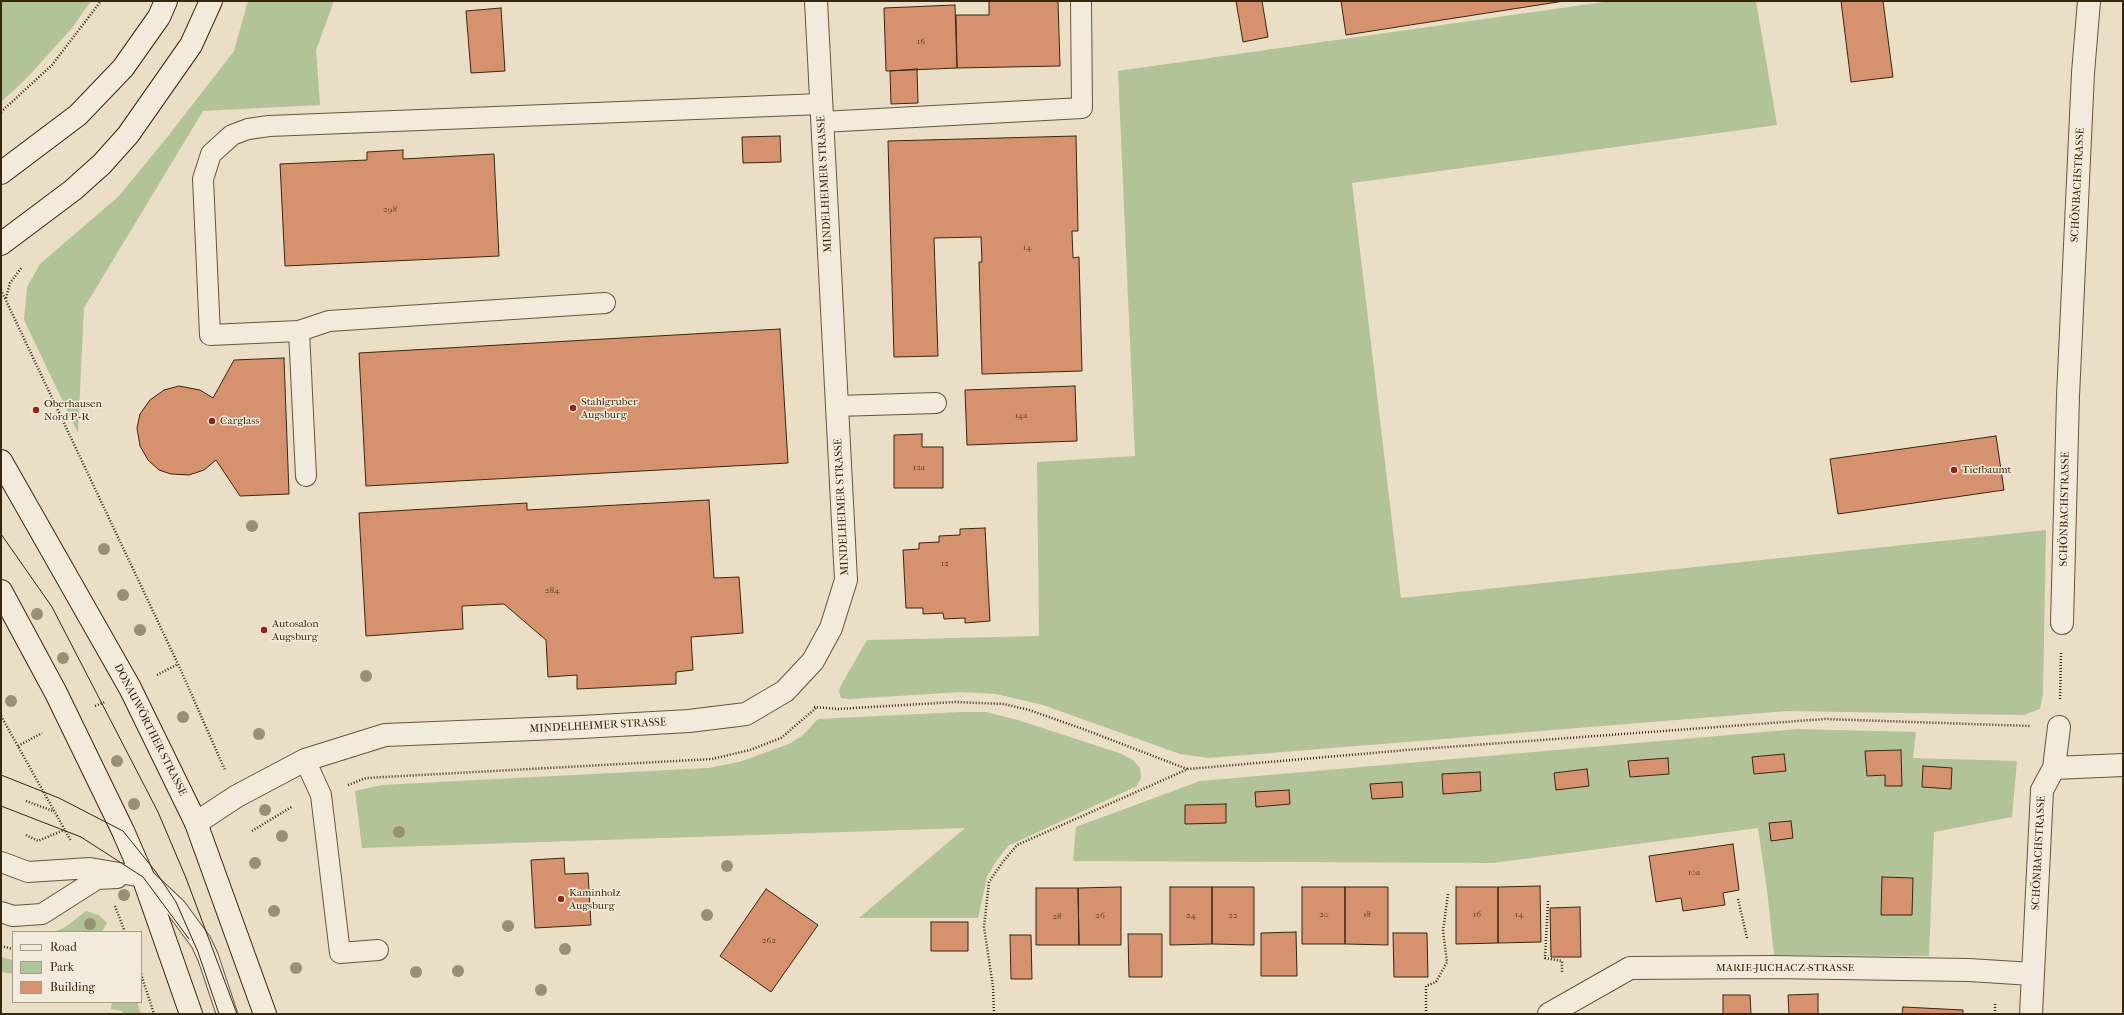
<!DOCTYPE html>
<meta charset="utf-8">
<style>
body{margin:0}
#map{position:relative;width:2124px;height:1015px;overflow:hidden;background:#ebdec6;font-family:"IM FELL French Canon",serif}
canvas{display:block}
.frame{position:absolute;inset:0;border:2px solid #38270e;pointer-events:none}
.legend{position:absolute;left:12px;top:931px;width:130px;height:72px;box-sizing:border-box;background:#f2eada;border:1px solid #a89c88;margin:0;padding:5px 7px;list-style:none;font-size:12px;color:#38270e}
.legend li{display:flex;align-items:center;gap:8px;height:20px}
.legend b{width:20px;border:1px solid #a89c88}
</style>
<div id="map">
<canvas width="2124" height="1015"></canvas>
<div class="frame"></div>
<ul class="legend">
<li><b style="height:5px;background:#f2eada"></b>Road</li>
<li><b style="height:11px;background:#b2c299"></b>Park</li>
<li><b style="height:11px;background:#d6926f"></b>Building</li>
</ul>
</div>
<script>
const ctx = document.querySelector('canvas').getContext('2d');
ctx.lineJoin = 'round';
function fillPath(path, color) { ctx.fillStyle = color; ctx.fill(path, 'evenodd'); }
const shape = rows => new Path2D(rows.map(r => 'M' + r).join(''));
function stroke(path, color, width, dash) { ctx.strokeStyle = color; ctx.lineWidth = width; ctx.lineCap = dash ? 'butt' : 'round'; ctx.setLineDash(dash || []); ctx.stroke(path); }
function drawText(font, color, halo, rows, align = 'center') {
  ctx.font = font + ' "IM FELL French Canon",serif'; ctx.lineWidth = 3; ctx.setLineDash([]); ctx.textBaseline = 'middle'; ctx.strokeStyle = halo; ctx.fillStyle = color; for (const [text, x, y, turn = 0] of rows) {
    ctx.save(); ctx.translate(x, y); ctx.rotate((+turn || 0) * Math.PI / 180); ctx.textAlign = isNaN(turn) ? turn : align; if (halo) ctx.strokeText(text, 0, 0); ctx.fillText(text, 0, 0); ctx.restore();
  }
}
const green = shape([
 [1,1,91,1,72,28,25,80,1,102],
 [248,1,334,1,316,50,320,105,203,111,84,308,78,433,24,320,27,287,40,264,119,196,169,135,234,51],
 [1611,1,1756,1,1777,125,1352,183,1401,598,2046,530,2043,694,2040,709,2023,715,1787,711,1209,758,1180,754,1043,705,996,694,961,692,849,699,841,698,839,692,840,687,867,640,1039,636,1037,462,1135,456,1118,71],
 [960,712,986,712,1018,720,1122,754,1133,760,1140,768,1141,778,1137,786,1008,846,997,860,987,877,978,918,859,918,965,828,362,848,355,791,382,785,708,768,739,762,789,744,802,736,818,719],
 [1798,729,1916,732,1913,758,2017,761,2012,817,1934,832,1929,956,1774,955,1767,890,1758,828,1493,863,1073,861,1076,827,1200,781],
 [86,911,99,915,107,923,102,932,53,932,64,928],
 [1,957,13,960,13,974,1,972],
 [112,1002,137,1002,141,1014,123,1014,122,1011,111,1009]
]);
const building = shape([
 [989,1,1058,1,1060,66,957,68,956,15,989,15,989,1],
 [1236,1,1262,1,1268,37,1243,42,1236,1],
 [1341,1,1564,1,1346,35,1341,1],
 [1841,1,1883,1,1893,77,1851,82,1841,1],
 [955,5,957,68,886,71,884,8,955,5],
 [501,8,505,71,471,73,466,11,501,8],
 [917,69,918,103,891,104,890,71,917,69],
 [780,136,781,162,743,163,742,137,780,136],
 [1076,136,1078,231,1072,231,1073,258,1079,257,1082,371,982,374,979,262,982,262,981,237,934,238,938,356,894,357,888,141,1076,136],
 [403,150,403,159,494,154,499,256,285,266,280,164,367,160,367,152,403,150],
 [780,329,788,463,366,486,359,353,780,329],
 [284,358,289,494,240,496,216,460,204,470,189,475,171,474,159,470,148,460,140,446,137,428,140,414,150,400,164,390,179,386,200,390,213,398,234,360,284,358],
 [1075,386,1077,441,967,445,965,390,1075,386],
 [922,434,922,447,943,447,943,488,894,488,894,435,922,434],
 [1996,436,2004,490,1838,514,1830,459,1996,436],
 [709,500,714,578,739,577,743,633,691,637,693,670,676,672,676,684,577,689,577,675,548,677,546,640,504,604,462,606,463,629,366,636,359,513,527,503,527,510,709,500],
 [985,528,990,621,965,623,965,618,944,619,943,613,923,614,923,608,906,608,903,550,919,549,919,543,939,542,939,536,960,535,960,529,985,528],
 [1901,750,1902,786,1885,786,1885,775,1867,776,1865,751,1901,750],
 [1784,754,1786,771,1754,774,1752,757,1784,754],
 [1668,758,1669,774,1630,777,1628,761,1668,758],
 [1923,766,1952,768,1951,789,1922,787,1923,766],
 [1587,769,1589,786,1556,790,1554,773,1587,769],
 [1480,772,1481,791,1443,794,1442,774,1480,772],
 [1402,782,1403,797,1372,799,1370,784,1402,782],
 [1289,790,1290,804,1256,807,1255,792,1289,790],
 [1226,804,1226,823,1185,824,1185,805,1226,804],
 [1791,821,1793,838,1771,841,1769,823,1791,821],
 [1733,844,1739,890,1723,893,1725,905,1683,911,1681,898,1656,902,1649,856,1733,844],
 [564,858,565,874,588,873,591,925,535,928,531,860,564,858],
 [1882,877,1913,878,1912,915,1881,915,1882,877],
 [1540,886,1541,942,1498,943,1498,887,1540,886],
 [1121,887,1121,945,1079,945,1078,888,1121,887],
 [1170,887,1212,887,1212,944,1170,945,1170,887],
 [1212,887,1254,887,1254,945,1212,944,1212,887],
 [1302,887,1345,887,1345,944,1302,944,1302,887],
 [1345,887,1388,887,1388,945,1345,944,1345,887],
 [1456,887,1498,887,1498,943,1456,944,1456,887],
 [1036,888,1078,888,1079,945,1036,945,1036,888],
 [766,889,818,925,771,992,720,956,766,889],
 [1580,907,1581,957,1551,957,1550,908,1580,907],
 [931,922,968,922,968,951,931,951,931,922],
 [1296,932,1297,976,1261,976,1261,933,1296,932],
 [1393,933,1427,933,1428,977,1394,977,1393,933],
 [1128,934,1162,934,1162,977,1129,977,1128,934],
 [1010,935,1031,935,1032,979,1011,979,1010,935],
 [1818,994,1818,1014,1789,1014,1788,995,1818,994],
 [1723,995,1750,995,1751,1014,1723,1014,1723,995],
 [1903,1007,1963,1010,1963,1014,1902,1014,1903,1007]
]);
const path = shape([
 [1,112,52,65,101,1],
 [1,290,178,664,225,770],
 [6,298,10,283,22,267],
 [157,675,178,664],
 [2060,699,2061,652],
 [95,706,105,702],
 [814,707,838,709,955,702,1004,704,1029,710,1083,729,1187,769],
 [1,716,71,841],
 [18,746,42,733],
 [348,785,366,778,712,759,750,750,781,738,816,708],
 [26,801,53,811],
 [252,831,293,806],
 [26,835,38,841,64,830],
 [1738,899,1747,938],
 [1548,901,1545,958,1562,961,1562,972],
 [115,906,125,932],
 [1,946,13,949],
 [141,974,154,1014],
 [994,1014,993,987,984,927,989,882,1002,863,1017,845,1188,769,1407,750,1825,719,2030,726],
 [1426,1014,1426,986,1436,982,1447,962,1443,931,1448,894],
 [1995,1014,1995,1002]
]);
const lane = shape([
 [822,122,1082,108,1081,1],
 [299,331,329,321,605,303],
 [837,406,936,403],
 [306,476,299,331,210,335,203,179,211,154,232,135,248,129,269,126,821,104],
 [305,760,321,795,340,953,378,950],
 [1,862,28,872,90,868,143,877,176,908,201,942,208,957,227,1014],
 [1,912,13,916,42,914,97,879,117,878]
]);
const street = shape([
 [2062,623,2068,396,2083,73,2089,1],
 [2054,768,2123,765],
 [196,823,237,796,305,760,385,735,582,727,689,721,746,714,785,691,813,661,831,628,846,580,816,1],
 [1549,1014,1630,968,1771,967,1969,970,2032,974],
 [2031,1014,2042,790,2054,768,2059,727]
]);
const secondary = shape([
 [1,173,78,115,123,68,159,17,166,1],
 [1,244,73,190,102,164,128,135,191,45,211,1],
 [1,461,130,688,196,823,265,1014],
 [1,591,56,693,123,831,143,877,191,1014]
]);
const tram = shape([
 [1,534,52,607,158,812,186,878,237,1014],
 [1,775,59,798,123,831,156,872,176,902,198,952,219,1014],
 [1,806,81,837,143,877,189,939]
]);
const trees = [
 [252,526],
 [104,549],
 [123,595],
 [37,614],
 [140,630],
 [63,658],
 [366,676],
 [11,701],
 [183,717],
 [259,734],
 [117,761],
 [134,804],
 [265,810],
 [399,832],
 [282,836],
 [255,863],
 [727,866],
 [124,895],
 [274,911],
 [707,915],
 [90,924],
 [508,926],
 [565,949],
 [296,968],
 [458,971],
 [416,972],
 [541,990]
];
const markers = [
 [573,408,4,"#8f2418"],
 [36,410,4,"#8f2418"],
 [212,421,4,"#8f2418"],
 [1954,470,4,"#8f2418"],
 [264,630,4,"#8f2418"],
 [561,899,4,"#8f2418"]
];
const numberNames = [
 ["16",921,42],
 ["298",390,210],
 ["14",1027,248],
 ["14a",1021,416],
 ["12a",919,468],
 ["12",945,564],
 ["284",552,591],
 ["10a",1694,873],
 ["20",1324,915],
 ["18",1367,915],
 ["16",1477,915],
 ["14",1519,915],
 ["26",1100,916],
 ["24",1191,916],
 ["22",1233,916],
 ["28",1057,917],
 ["262",769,941]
];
const streetNames = [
 ["MINDELHEIMER STRASSE",825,184,-93],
 ["SCHÖNBACHSTRASSE",2078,185,-87],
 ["MINDELHEIMER STRASSE",842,507,-93],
 ["SCHÖNBACHSTRASSE",2065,509,-89],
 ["MINDELHEIMER STRASSE",598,726,-3],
 ["DONAUWÖRTHER STRASSE",150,730,63],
 ["SCHÖNBACHSTRASSE",2039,853,-87],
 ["MARIE-JUCHACZ-STRASSE",1785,968]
];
const poiNames = [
 ["Stahlgruber",581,402],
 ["Augsburg",581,415],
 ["Oberhausen",44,404],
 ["Nord P+R",44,417],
 ["Carglass",220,421],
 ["Tiefbaumt",1962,470],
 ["Autosalon",272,624],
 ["Augsburg",272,637],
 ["Kaminholz",569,893],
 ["Augsburg",569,906]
];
fillPath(green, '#b2c299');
fillPath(building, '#d6926f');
stroke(building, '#38270e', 1);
stroke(lane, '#65553c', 22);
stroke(street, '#65553c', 24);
stroke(secondary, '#38270e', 24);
stroke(path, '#38270e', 2.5, [1, 2]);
stroke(lane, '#f2eada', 20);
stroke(street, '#f2eada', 22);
stroke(secondary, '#f2eada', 22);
stroke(tram, '#38270e', 1);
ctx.fillStyle = '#998f74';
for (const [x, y] of trees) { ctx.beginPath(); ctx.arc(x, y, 6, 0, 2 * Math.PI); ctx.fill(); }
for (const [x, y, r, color] of markers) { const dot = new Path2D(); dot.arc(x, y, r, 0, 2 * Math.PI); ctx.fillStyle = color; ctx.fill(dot); stroke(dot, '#f2eada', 1.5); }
drawText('9px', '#604226', null, numberNames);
drawText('11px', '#38270e', '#f2eada', streetNames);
drawText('11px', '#38270e', '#f2eada', poiNames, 'left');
</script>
